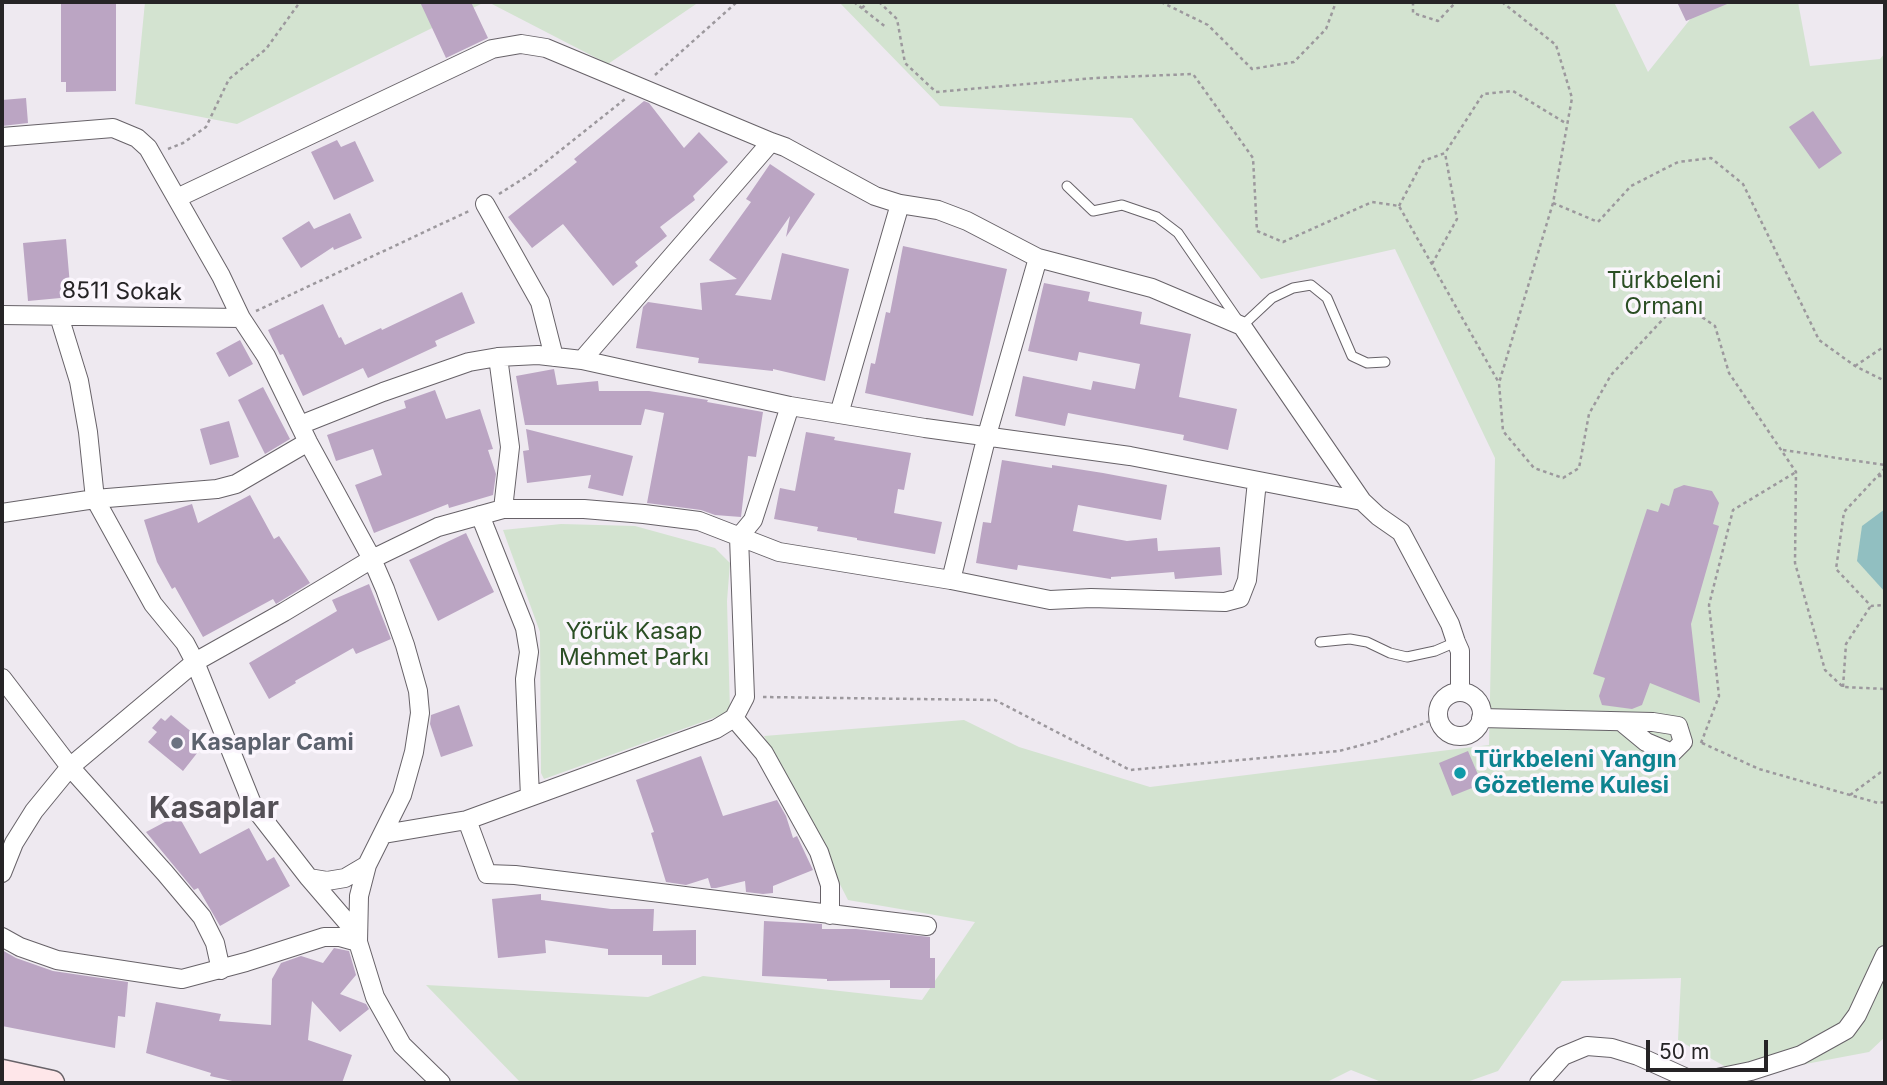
<!DOCTYPE html>
<meta charset="utf-8">
<style>
body{margin:0}
#map{position:relative;width:1887px;height:1085px;overflow:hidden;background:#eee9f0;font-family:Inter,sans-serif}
canvas{display:block}
.frame{position:absolute;inset:0;border:4px solid #262426;pointer-events:none}
.scale{position:absolute;left:1646px;top:1040px;width:122px;height:32px;box-sizing:border-box;border:4px solid #262426;border-top:0;padding-left:9px;font-size:21px;line-height:24px;white-space:nowrap;color:#262426;-webkit-text-stroke:5px #fbf6fd;paint-order:stroke}
</style>
<div id="map">
<canvas width="1887" height="1085"></canvas>
<div class="frame"></div>
<div class="scale">50 m</div>
</div>
<script>
const ctx = document.querySelector('canvas').getContext('2d');
ctx.lineJoin = 'round';
function fillPath(path, color) { ctx.fillStyle = color; ctx.fill(path, 'evenodd'); }
const shape = rows => new Path2D(rows.map(r => 'M' + r).join(''));
function stroke(path, color, width, dash) { ctx.strokeStyle = color; ctx.lineWidth = width; ctx.lineCap = dash ? 'butt' : 'round'; ctx.setLineDash(dash || []); ctx.stroke(path); }
function drawText(font, color, halo, rows, align = 'center') {
  ctx.font = font + ' Inter,sans-serif'; ctx.lineWidth = 7; ctx.setLineDash([]); ctx.textBaseline = 'middle'; ctx.strokeStyle = halo; ctx.fillStyle = color; for (const [text, x, y, turn = 0] of rows) {
    ctx.save(); ctx.translate(x, y); ctx.rotate((+turn || 0) * Math.PI / 180); ctx.textAlign = isNaN(turn) ? turn : align; if (halo) ctx.strokeText(text, 0, 0); ctx.fillText(text, 0, 0); ctx.restore();
  }
}
const green = shape([
 [145,2,485,2,237,124,135,104],
 [488,2,699,2,608,64],
 [839,2,1614,2,1648,72,1704,2,1798,2,1810,66,1880,59,1885,53,1885,1037,1869,1052,1742,1076,1678,1040,1681,978,1562,981,1498,1071,1464,1083,1384,1083,1351,1070,1325,1083,521,1083,426,985,648,997,703,976,922,1000,975,922,848,900,764,736,964,720,1019,747,1150,787,1489,745,1495,458,1395,249,1261,279,1132,118,940,106],
 [561,524,635,526,715,548,730,563,727,601,730,712,544,779,541,773,540,632,503,530]
]);
const water = shape([
 [1885,509,1885,592,1857,561,1862,526]
]);
const building = shape([
 [61,2,116,2,116,91,66,92,66,82,61,82],
 [420,2,471,2,488,38,446,58],
 [1677,2,1732,2,1686,21],
 [26,98,28,123,2,126,2,100],
 [644,101,649,103,684,148,699,132,728,162,693,196,695,200,660,227,667,236,635,262,638,266,613,286,563,224,532,248,508,217,577,162,574,159],
 [1813,111,1842,153,1819,169,1789,127],
 [337,140,341,147,355,141,374,181,334,200,311,152],
 [770,164,815,194,786,237,790,216,735,295,771,300,782,253,849,269,825,381,773,369,773,371,698,363,699,358,636,348,643,307,648,302,702,310,700,283,737,279,709,260,751,202,746,199],
 [350,213,362,238,334,250,333,247,301,268,282,238,309,221,314,229],
 [66,239,71,297,28,301,23,243],
 [903,246,1007,269,973,416,865,393,871,363,875,364,886,312,890,313],
 [1044,283,1090,292,1088,301,1142,312,1140,324,1191,334,1179,397,1237,409,1228,450,1183,440,1184,435,1068,413,1065,426,1015,416,1023,376,1091,390,1093,381,1135,389,1140,364,1079,352,1077,361,1028,351],
 [462,292,475,323,435,341,437,346,368,378,363,368,303,396,283,354,280,355,268,330,323,304,339,338,341,337,345,345,381,328,382,330],
 [240,340,253,364,229,377,216,353],
 [554,369,557,385,598,381,599,391,649,391,708,400,707,402,763,412,756,457,748,456,741,517,715,515,701,510,647,503,664,413,645,409,641,425,525,425,516,376],
 [263,387,290,439,265,454,238,400],
 [435,390,446,419,480,409,493,449,488,450,496,474,493,495,449,508,448,504,374,533,355,485,382,475,373,449,336,461,327,435,406,408,404,401],
 [229,421,239,457,210,465,200,429],
 [526,429,633,456,623,496,588,488,591,475,527,483,523,451,529,450],
 [806,432,835,437,834,440,911,453,904,490,898,489,894,513,942,522,935,554,857,540,857,538,817,531,818,527,774,519,780,488,795,491],
 [1002,460,1052,468,1052,465,1103,473,1167,485,1161,520,1078,505,1073,531,1127,541,1157,538,1158,551,1220,547,1222,575,1175,579,1174,572,1111,577,1111,579,1018,565,1017,570,976,563,983,522,991,523],
 [1684,485,1712,491,1719,503,1713,524,1719,526,1691,624,1700,703,1650,683,1642,705,1632,709,1602,705,1599,696,1605,678,1593,674,1647,509,1658,512,1661,503,1669,506,1674,489],
 [250,495,274,539,279,536,310,583,276,604,273,599,203,637,175,587,172,589,157,562,144,520,192,504,198,523],
 [466,533,494,592,438,621,409,560],
 [369,584,391,639,356,654,353,648,295,681,296,683,269,699,249,663,337,611,332,600],
 [459,705,473,746,441,757,430,724,431,715],
 [171,715,205,743,183,771,148,742,157,732,152,728,161,718,165,721],
 [1468,751,1482,784,1452,796,1439,763],
 [701,756,723,816,777,800,786,816,793,838,797,836,813,870,773,886,773,893,763,894,746,892,745,881,716,888,711,888,708,878,686,885,666,882,651,833,654,832,636,780],
 [178,815,200,854,249,828,267,861,274,857,290,886,220,926,198,888,194,890,146,832],
 [541,894,541,900,611,909,654,909,653,931,696,930,696,965,662,965,662,955,608,955,608,949,545,940,546,953,498,958,492,899],
 [764,921,822,924,822,929,856,929,930,937,930,958,935,958,935,988,890,988,890,980,827,981,827,979,762,976],
 [334,948,349,951,356,975,340,994,366,1004,369,1009,340,1032,312,1001,308,1040,352,1055,342,1083,241,1083,210,1076,211,1073,146,1053,156,1002,221,1014,219,1021,271,1025,272,979,281,963,301,956,323,963],
 [2,950,16,958,53,971,128,982,125,1017,118,1016,115,1048,2,1026]
]);
const path = shape([
 [854,2,887,28],
 [879,2,897,19,905,63,936,92,1095,78,1193,74,1253,158,1257,231,1283,242,1372,202,1399,206,1499,383],
 [1161,2,1208,25,1252,69,1294,62,1326,29,1336,2],
 [1413,2,1413,13,1438,21,1456,2],
 [1502,2,1556,45,1572,98,1553,203,1598,222,1631,186,1678,162,1711,158,1743,184,1819,340,1855,366,1885,381],
 [862,8,868,2],
 [655,75,737,2],
 [168,149,183,143,206,127,229,79,266,49,300,2],
 [499,194,532,173,625,99],
 [1553,203,1499,383,1503,431,1534,468,1563,478,1579,468,1589,414,1611,375,1666,316,1693,311,1715,326,1729,373,1796,472,1795,563,1825,670,1843,687,1885,689],
 [1399,206,1423,161,1445,153,1483,94,1513,91,1567,124],
 [1432,264,1457,219,1445,153],
 [256,311,469,211],
 [1855,366,1885,346],
 [1783,450,1885,465],
 [1885,468,1844,512,1836,569,1871,606,1885,605],
 [1878,476,1885,476],
 [1843,687,1846,644,1870,607],
 [763,697,995,700,1130,770,1339,751,1377,741,1438,718],
 [1701,743,1719,696,1709,605,1733,510,1796,472],
 [1702,743,1759,769,1878,803,1885,802],
 [1850,795,1885,769]
]);
const service = shape([
 [1067,186,1093,211,1122,205,1157,217,1178,233,1242,326,1272,298,1293,288,1311,285,1327,298,1352,356,1367,363,1385,362],
 [1320,642,1350,639,1367,642,1390,653,1407,657,1435,651,1456,642]
]);
const minor = shape([
 [2,137,113,128,137,138,148,148,221,276,241,318,266,356,308,442,372,559,385,589,405,645,418,691,420,713,414,752,402,795,367,865,359,896,358,942,375,997,402,1045,441,1083],
 [177,198,492,49,521,44,546,48,771,142],
 [485,204,540,302,554,357],
 [2,315,241,318],
 [59,316,79,381,88,432,95,499,153,604,185,643,195,662,253,806,309,878,358,935],
 [498,357,510,447,503,509],
 [582,360,771,142,785,147,875,196,900,204,938,210,967,221,1038,258,1152,288,1242,326,1362,501,1378,516,1401,532,1450,624,1456,642,1460,651,1460,692],
 [839,414,900,204],
 [300,425,383,392,469,362,498,357,538,355,582,360,790,406,925,428,1130,456,1362,501],
 [2,513,95,499,217,489,236,484,308,442],
 [480,515,525,628,529,652,525,679,530,797],
 [951,580,987,435,1038,258],
 [2,678,70,767,165,873,202,917,215,943,221,970],
 '1438 714a22 22 0 1 1 44 0a22 22 0 1 1-44 0Z',
 [734,718,764,753,819,852,830,885,830,915],
 [1481,718,1653,722,1678,726,1683,742,1672,753,1646,742,1623,723],
 [467,820,716,729,734,718,745,697,739,537,753,520,790,406],
 [384,834,467,820,487,874,515,875,927,926],
 [2,873,14,843,34,811,70,767,195,662,284,612,372,559,438,527,503,509,584,509,644,514,699,521,779,552,951,580,1050,600,1091,598,1225,602,1240,598,1247,580,1257,481],
 [309,878,327,881,345,878,367,865],
 [2,937,20,947,57,960,182,979,246,962,324,937,340,937,358,942],
 [1539,1083,1563,1056,1587,1046,1612,1048,1638,1056,1689,1079,1717,1078,1751,1071,1801,1055,1846,1030,1857,1015,1885,955]
]);
const secondary = shape([
 [2,1072,52,1083]
]);
const markers = [
 [177,743,7,"#6b7280"],
 [1460,773,7,"#0f9aa8"]
];
const parkNames = [
 ["Türkbeleni",1664,281],
 ["Ormanı",1664,307],
 ["Yörük Kasap",634,632],
 ["Mehmet Parkı",634,658]
];
const streetNames = [
 ["8511 Sokak",122,292,1]
];
const worshipNames = [
 ["Kasaplar Cami",191,743]
];
const cultureNames = [
 ["Türkbeleni Yangın",1474,760],
 ["Gözetleme Kulesi",1474,786]
];
const districtNames = [
 ["Kasaplar",214,809]
];
fillPath(green, '#d3e3d0');
fillPath(water, '#91bfc1');
fillPath(building, '#bba5c3');
stroke(service, '#676268', 11);
stroke(minor, '#676268', 20);
stroke(secondary, '#676268', 27);
stroke(path, '#9c989d', 2.5, [3.5, 3.5]);
stroke(service, '#fff', 9);
stroke(minor, '#fff', 18);
stroke(secondary, '#fee6e9', 24);
for (const [x, y, r, color] of markers) { const dot = new Path2D(); dot.arc(x, y, r, 0, 2 * Math.PI); ctx.fillStyle = color; ctx.fill(dot); stroke(dot, '#fbf6fd', 2.5); }
drawText('23px', '#2b4e24', '#fbf6fd', parkNames);
drawText('23px', '#262426', '#fbf6fd', streetNames);
drawText('bold 23px', '#5b616d', '#fbf6fd', worshipNames, 'left');
drawText('bold 23px', '#0d838f', '#fbf6fd', cultureNames, 'left');
drawText('bold 30px', '#545056', '#fbf6fd', districtNames);
</script>
